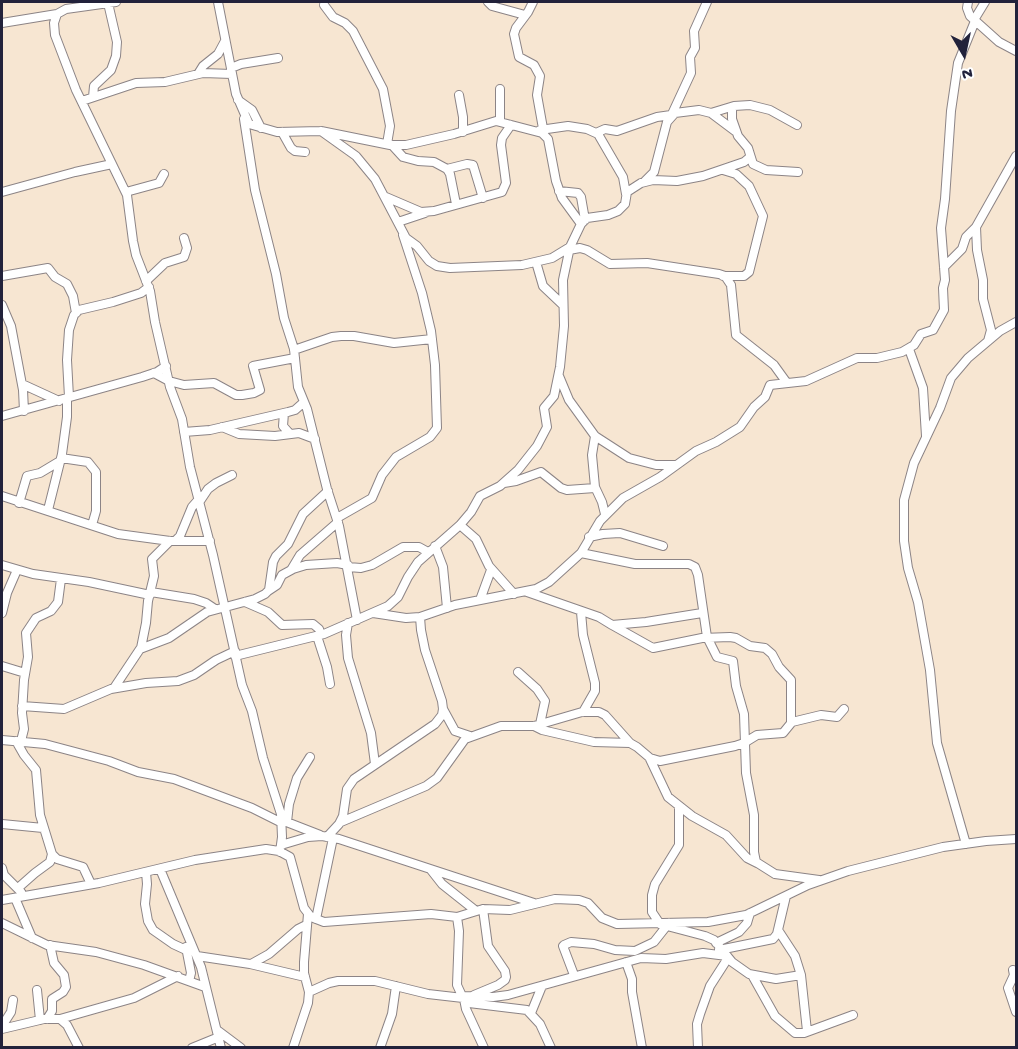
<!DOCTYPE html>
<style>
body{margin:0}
#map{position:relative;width:1018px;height:1049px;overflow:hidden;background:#f7e6d2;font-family:"Gochi Hand",sans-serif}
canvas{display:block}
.frame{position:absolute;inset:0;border:3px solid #22223b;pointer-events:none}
.north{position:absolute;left:934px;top:24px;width:60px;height:60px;-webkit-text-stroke:4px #fff;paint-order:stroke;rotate:171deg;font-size:16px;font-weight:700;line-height:24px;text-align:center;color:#22223b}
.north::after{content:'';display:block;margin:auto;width:21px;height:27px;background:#22223b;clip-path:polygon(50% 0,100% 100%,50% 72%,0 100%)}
</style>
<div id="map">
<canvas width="1018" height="1049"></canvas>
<div class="frame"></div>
<div class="north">N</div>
</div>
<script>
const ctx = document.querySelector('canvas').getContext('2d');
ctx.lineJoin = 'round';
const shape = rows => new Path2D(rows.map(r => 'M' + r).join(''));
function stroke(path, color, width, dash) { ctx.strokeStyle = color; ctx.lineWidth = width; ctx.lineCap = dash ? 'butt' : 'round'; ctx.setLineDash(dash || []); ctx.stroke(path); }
const minor = shape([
 [116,2,66,9,57,14,54,23,55,35,76,90,127,195,133,241,136,255,150,291,155,322,170,387,182,419,190,467,213,555,242,685,252,711,263,758,281,814,282,837,280,852],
 [218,2,236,94,249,124,277,132,321,131,390,145,406,145,454,134,496,121,542,133,548,139,556,181,562,198,581,224],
 [488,2,492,6,525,15],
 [533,2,528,12,516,28,514,34,519,57,534,65,540,76,537,95,544,134],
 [968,2,967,8,970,16,999,42,1016,51],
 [324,5,333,17,345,23,353,31,383,89,390,126,387,144],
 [974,20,985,2],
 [2,23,57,14],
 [231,68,241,64,278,58],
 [198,74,203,66,218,54,225,41],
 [459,95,463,117,463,132],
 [93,97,94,86,111,70,116,56,117,42,108,3],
 [238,100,252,110,261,128],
 [82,101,136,83,165,82,203,73,232,74],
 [732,107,732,119,738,136,748,148,753,164,766,170,798,172],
 [711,113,735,131],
 [672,114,691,73,690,57,695,48,694,31,707,2],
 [244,119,255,190,276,274,284,318,294,349,298,387,307,409,327,489,339,526,357,620],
 [500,121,500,89],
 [540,130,568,126,587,129,598,134,623,177,626,194],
 [321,131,356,156,375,179,406,238,417,246,429,261,437,266,450,268,522,265,552,258,570,247,581,224,587,218,608,215,618,211,625,204,627,192,641,183,653,180,677,181,703,176,744,162,750,157],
 [282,132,291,148,295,151,305,152],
 [596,133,605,129,617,131,657,117,671,115],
 [392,145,403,157,418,161,434,162,447,169,450,174,456,204],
 [447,169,467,164,473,165,483,198],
 [723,170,736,174,749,186,763,216,749,272,744,276,723,276],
 [645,181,654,172,667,122,675,113,699,110,711,113,734,106,750,105,770,110,797,125],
 [559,191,578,193,581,197,585,220],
 [2,192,75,172,112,164],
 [126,192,159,183,164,174],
 [386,197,421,212,434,211,502,192,506,183,501,145,502,138,511,125],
 [398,222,425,213],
 [569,250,580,248,587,250,610,264,647,263,719,274,725,276,731,285,736,335,774,365,787,383],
 [536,262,543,286,562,304],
 [944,267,962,249,966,237,976,227],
 [2,276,48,268,55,277,67,284,73,296,76,313],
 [146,281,165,263,184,257,187,248,184,238],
 [2,305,11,326,23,390,24,411],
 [988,341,991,330,983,299,983,280,977,250,976,227,1016,156],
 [909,349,923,388,926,436],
 [294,350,332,337,341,336,354,336,394,343,432,339],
 [154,373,169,381,184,385,214,383,236,395,242,395,254,393,260,390,253,366,295,358],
 [559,376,569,400,595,436,629,458,656,465,676,465],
 [22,384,59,401],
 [69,397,67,360,69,330,74,315,79,310,113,302,141,293,149,287],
 [284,413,283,426,290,434],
 [2,416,142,377,157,372,166,366],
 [222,427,239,434,275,436,299,433,315,439],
 [184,432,210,430,288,412,295,410,304,402],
 [595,436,592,455,595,487,602,502,605,514],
 [61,458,88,462,96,472,96,511,92,525],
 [504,483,516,481,541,472,561,488,567,490,595,488],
 [2,496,118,534,170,541,210,541],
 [200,501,208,489,216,483,232,475],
 [19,503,27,476,40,473,60,461],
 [48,510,62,454,67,417,67,398],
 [337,518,372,498,382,475,396,457,430,437,437,428,435,365,431,331,422,293,403,235],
 [460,525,476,539,489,566,514,594],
 [589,537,603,534,620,533,663,546],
 [176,540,180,536,192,507,199,499],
 [435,546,443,567,447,608],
 [581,553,635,564,689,564,695,567,698,575,707,637,717,657,733,661,736,686,744,714,746,773,754,815,754,852,756,862,775,874,819,880],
 [2,565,33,574,89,582,150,595],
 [348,567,361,568,372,565,403,547,419,547,428,552],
 [291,570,300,555,338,522],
 [268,591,277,585,282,575,293,569,306,565,337,563,348,565],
 [151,592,194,599,206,603,215,609],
 [527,592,599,617,612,625,646,622,702,613],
 [480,600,491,570],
 [245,602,268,612,282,625,313,624,319,629,321,635],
 [581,612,583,635,595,683,595,691,583,712],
 [2,613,7,593,17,570],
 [373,613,406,618,420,617,455,605,536,589,549,582,581,553,600,521,623,498,660,477,696,451,716,442,740,427,754,407,765,397,770,385,806,381,857,358,877,358,902,352,914,345,921,334,933,330,944,310,943,288,945,280,941,228,945,199,951,111,958,63,975,21],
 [348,623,346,635,348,658,371,733,375,764],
 [612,625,653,648,702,638,730,637,736,638,750,646,765,648,772,654,779,667,791,680,791,723],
 [317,636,327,667,330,684],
 [141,648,146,623,148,601,154,576,152,559,170,541],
 [235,656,324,634,388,606,398,597,408,577,418,562,460,525,471,512,480,496,500,486,518,470,537,446,547,427,544,408,554,396,560,367,564,326,563,280,570,247],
 [2,666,25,673],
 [518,672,537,689,545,701,540,724],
 [114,688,140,649,169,638,207,612,255,599,265,594,269,590,273,562,276,556,288,544,303,514,328,491],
 [22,706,64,709,111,689,146,683,178,681,194,675,216,660,235,651],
 [443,709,455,731,470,736],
 [534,726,542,730,594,742,630,743],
 [2,740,45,744,109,761,138,772,174,779,252,808,282,823],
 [16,741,24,755,36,770,40,815,52,854,57,859,83,867,91,884],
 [21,741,24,729,22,713,24,680,28,657,26,633,36,618,51,611,58,602,61,579],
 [650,759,668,797,692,816,726,835,747,858,757,863],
 [284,821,320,835],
 [287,822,289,804,297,778,310,757],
 [341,822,426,786,437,778,465,739,501,726,534,726,582,712,599,712,605,715,630,743,637,747,650,758,660,761,735,746,744,743,757,735,783,733,792,722,821,715,837,717,844,709],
 [2,824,43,828],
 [327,837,339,824,343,816,347,789,354,779,435,724,442,715,443,709,442,701,425,650,421,630,420,617],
 [966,844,937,743,930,670,918,602,908,568,904,541,904,500,914,463,940,408,951,378,968,358,1000,331,1016,322],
 [281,845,308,837,322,836,339,839,534,903],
 [2,868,4,875,21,892],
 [160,869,201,967,221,1048],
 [431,870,442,884,476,911],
 [146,872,147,884,145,904,148,921,153,930,173,944,186,950],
 [18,888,35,873,50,862,52,854],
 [15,898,32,938],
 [2,900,99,883,195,860,266,849,279,851,290,857,304,908,311,917,324,922,431,914,457,917,459,931,457,985,463,998,469,1003,527,1010,540,1024,551,1048],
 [457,917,483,909,510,910,555,899,579,900,588,903,602,918,617,924,708,922,746,915,808,885,848,871,943,847,986,841,1016,839],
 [316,919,333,838],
 [2,923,47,945,96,952,144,965,205,987],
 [660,924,652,912,652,895,655,884,679,845,679,806],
 [667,926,705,936,714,940,732,962,749,974,776,979,801,975],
 [778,930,795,956,801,975,807,1031],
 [716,943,739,932,747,923,750,913],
 [186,947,191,973,189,981],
 [719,950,773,939,777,934,786,896],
 [197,956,250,964,305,977],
 [626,962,632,979,632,992,642,1048],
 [251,964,269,954,298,929,306,925],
 [1013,970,1014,975,1008,988,1016,1012],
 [574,975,563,946,564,945,571,942,594,944,615,950,635,951,654,942,669,923],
 [752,975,775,1016,795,1033,804,1033,853,1015],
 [37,990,40,1020],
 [309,992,329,983,338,981,375,981,428,994,463,998],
 [474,995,498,985,505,980,506,977,505,971,488,946,483,909],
 [462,996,493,997,508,995,641,958,666,959,703,953,727,956],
 [464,999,466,1009,484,1048],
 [531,1013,542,986],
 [47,1019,52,1011,52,999,63,992,66,987,64,975,54,963,50,945],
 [60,1019,134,998,178,976],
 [2,1026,11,1012,13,1000],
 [2,1029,44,1019,60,1019,67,1025,79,1048],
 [217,1030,241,1048],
 [192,1048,219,1037],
 [293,1048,308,1003,309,992,304,973,304,962,308,914],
 [380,1048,392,1014,396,986],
 [698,1048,697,1024,700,1014,710,986,728,958]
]);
stroke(minor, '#8c8486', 10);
stroke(minor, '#fff', 8);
</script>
